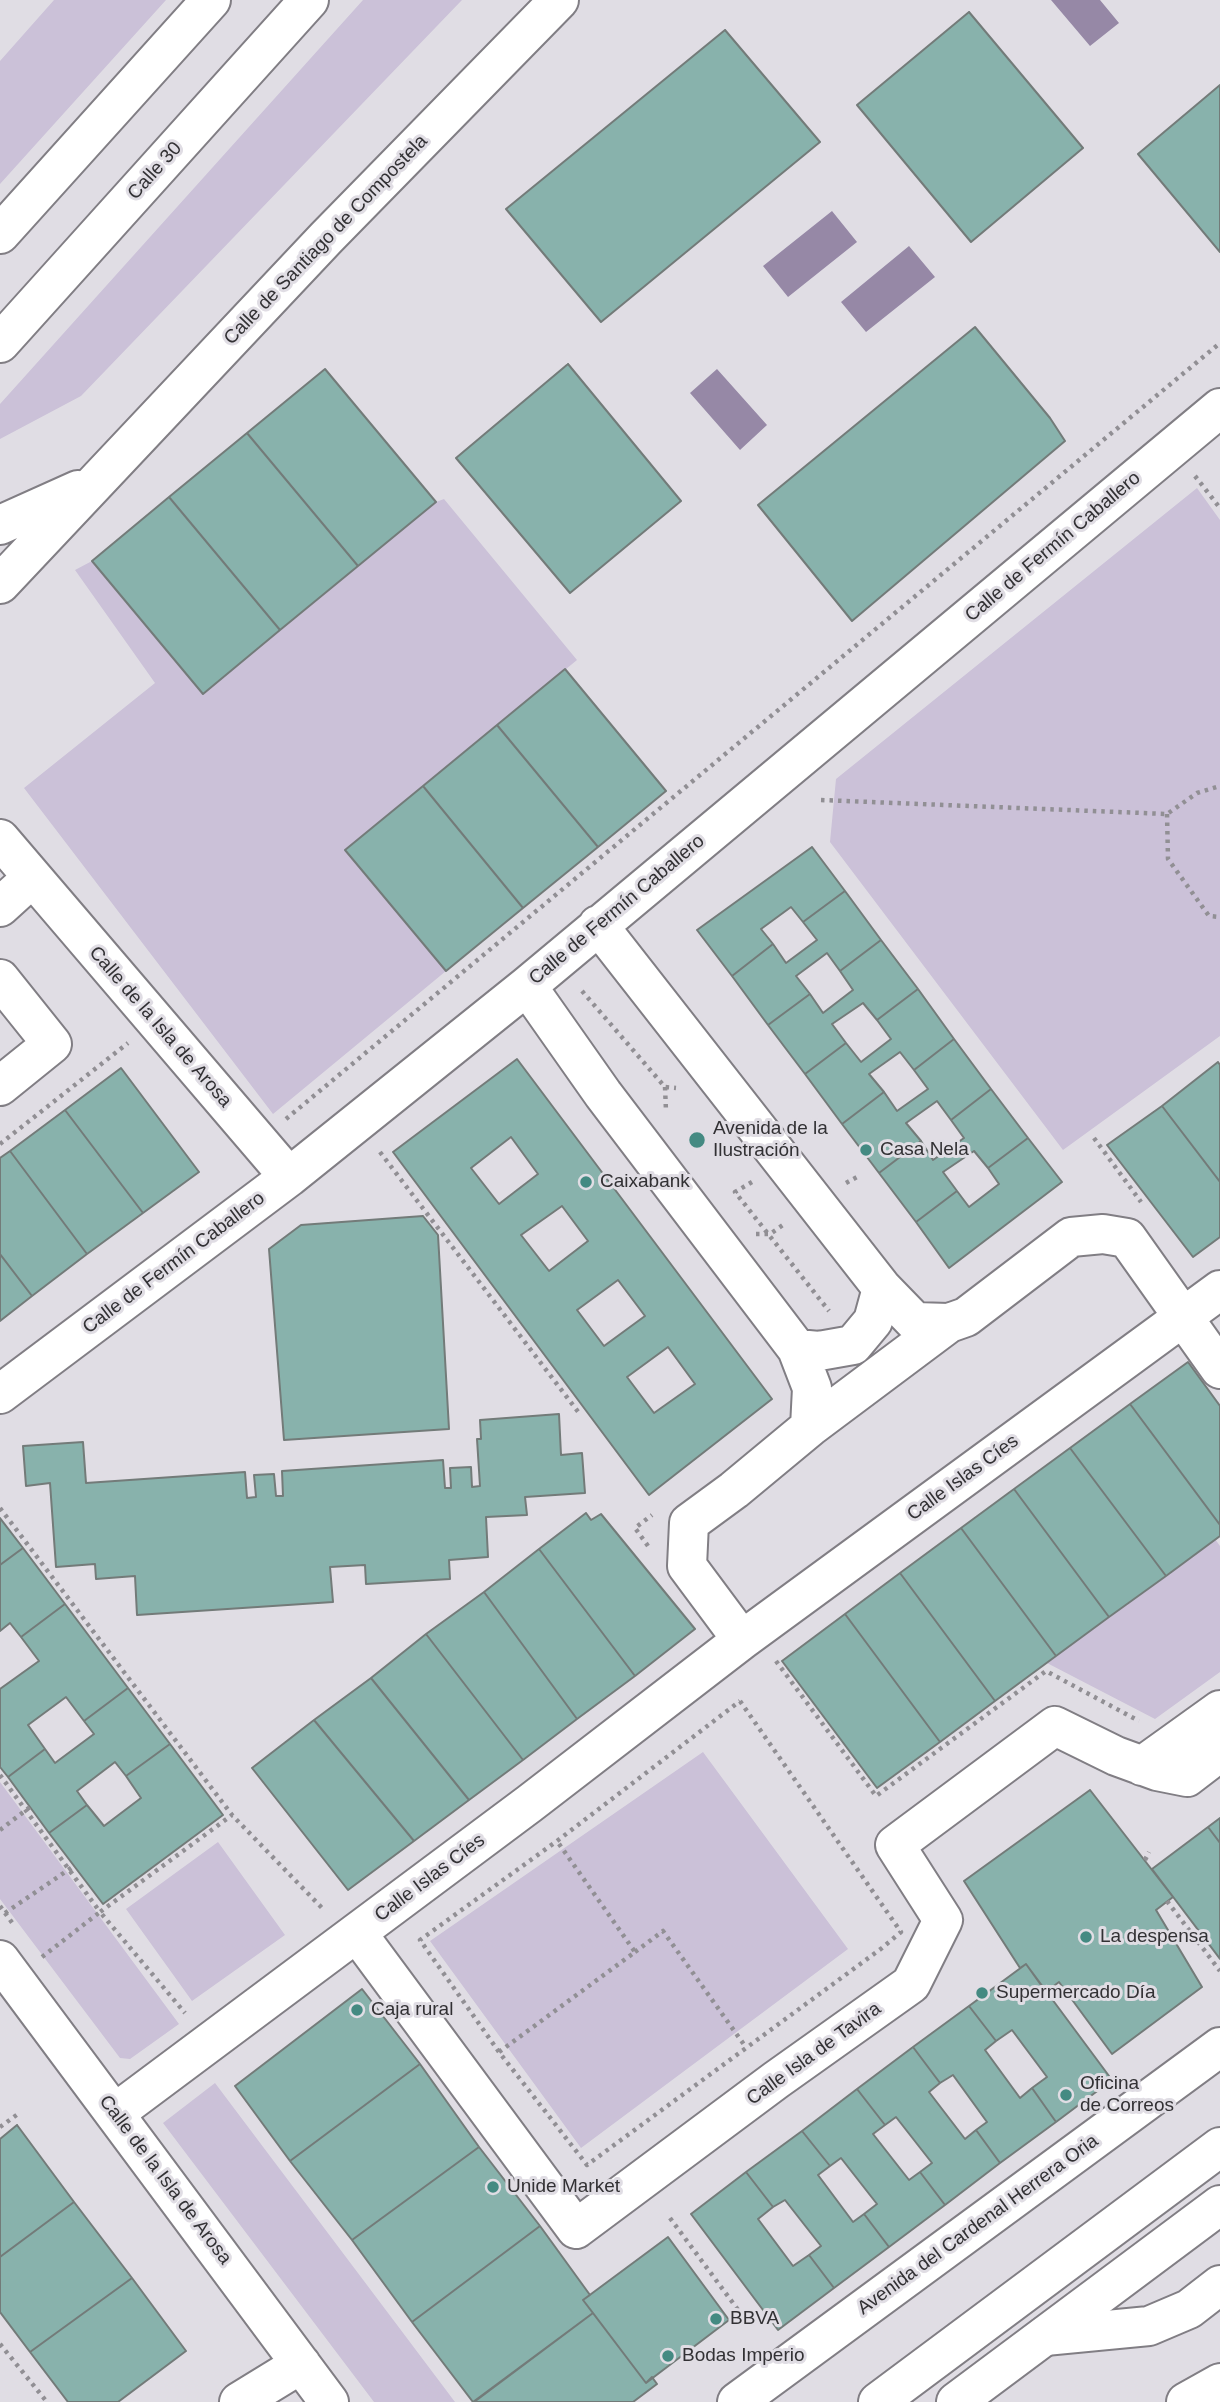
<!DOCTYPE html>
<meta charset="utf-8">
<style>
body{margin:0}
canvas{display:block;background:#e0dde4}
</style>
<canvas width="1220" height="2402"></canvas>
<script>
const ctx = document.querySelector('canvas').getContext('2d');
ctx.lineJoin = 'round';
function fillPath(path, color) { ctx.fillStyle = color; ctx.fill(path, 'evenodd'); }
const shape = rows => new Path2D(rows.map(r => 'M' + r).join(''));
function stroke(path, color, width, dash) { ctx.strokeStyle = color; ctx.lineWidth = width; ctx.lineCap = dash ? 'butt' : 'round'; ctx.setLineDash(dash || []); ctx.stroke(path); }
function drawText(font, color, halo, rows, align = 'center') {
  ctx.font = font + ' Helvetica,sans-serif'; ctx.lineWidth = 6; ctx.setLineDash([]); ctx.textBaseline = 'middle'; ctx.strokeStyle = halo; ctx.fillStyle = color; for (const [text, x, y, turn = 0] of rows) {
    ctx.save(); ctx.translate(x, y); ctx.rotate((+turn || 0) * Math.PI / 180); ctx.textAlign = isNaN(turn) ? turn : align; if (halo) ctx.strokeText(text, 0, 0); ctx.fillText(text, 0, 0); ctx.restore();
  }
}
const green = shape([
 [54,0,166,0,0,184,0,61],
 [363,0,462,0,81,396,0,439,0,404],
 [1197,488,1220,520,1220,1036,1063,1150,830,842,836,779],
 [444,499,577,660,346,850,446,971,273,1114,24,788,155,683,75,570,92,561,203,694,436,502],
 [1215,1539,1220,1546,1220,1672,1155,1719,1047,1663],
 [703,1752,848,1949,581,2148,430,1941],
 [0,1782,179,2024,130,2059,120,2058,0,1899],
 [218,1842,285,1935,192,2001,126,1909],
 [215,2083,455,2402,374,2402,163,2123]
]);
const water = shape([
 [1051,0,1100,0,1119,23,1090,46],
 [832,211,857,242,788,297,763,266],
 [909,246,935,277,866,332,841,302],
 [717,369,767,425,740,450,690,393]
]);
const building = shape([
 [969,12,1083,148,971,242,857,105,969,12],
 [725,30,820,142,601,322,506,209,725,30],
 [1220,85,1220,252,1138,154,1220,85],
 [975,327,1050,418,1065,441,852,621,758,505,975,327],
 [568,364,681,501,570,593,456,458,568,364],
 [325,369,436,502,358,566,247,433,325,369],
 [247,433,358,566,280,630,169,497,247,433],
 [169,497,280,630,203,694,92,561,169,497],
 [565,669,666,791,598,847,497,725,565,669],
 [497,725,598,847,523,908,423,786,497,725],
 [423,786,523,908,446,971,345,850,423,786],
 [812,847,845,891,803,922,791,907,761,929,773,944,732,976,697,930,812,847],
 [845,891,881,940,840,971,827,953,796,976,810,994,768,1025,732,976,773,944,786,963,817,940,803,922,845,891],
 [881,940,918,989,877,1020,863,1003,832,1024,846,1043,805,1074,768,1025,810,994,823,1013,853,990,840,971,881,940],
 [918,989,954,1039,914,1070,900,1052,869,1074,884,1092,842,1124,805,1074,846,1043,861,1062,891,1039,877,1020,918,989],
 [954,1039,991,1089,951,1120,937,1101,906,1123,921,1141,879,1173,842,1124,884,1092,897,1111,928,1089,914,1070,954,1039],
 [517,1059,772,1399,649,1495,393,1152,517,1059],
 [511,1137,538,1174,499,1204,471,1168,511,1137],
 [562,1206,588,1241,549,1271,521,1235,562,1206],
 [618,1280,645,1316,604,1346,577,1310,618,1280],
 [668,1347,695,1384,654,1413,627,1377,668,1347],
 [1218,1062,1220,1065,1220,1182,1162,1106,1218,1062],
 [121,1068,199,1172,143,1213,65,1110,121,1068],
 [991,1089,1028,1138,988,1168,974,1151,943,1172,957,1191,916,1222,879,1173,921,1141,933,1160,964,1138,951,1120,991,1089],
 [1162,1106,1220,1182,1220,1237,1193,1257,1107,1145,1162,1106],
 [65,1110,143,1213,87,1254,10,1151,65,1110],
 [1028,1138,1062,1182,949,1268,916,1222,957,1191,969,1207,999,1184,988,1168,1028,1138],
 [10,1151,87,1254,32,1296,0,1254,0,1158,10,1151],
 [423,1216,438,1235,449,1429,284,1440,269,1249,301,1225,423,1216],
 [0,1254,32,1296,0,1321,0,1254],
 [1188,1362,1220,1406,1220,1525,1130,1404,1188,1362],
 [1130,1404,1220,1525,1220,1536,1166,1576,1070,1448,1130,1404],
 [559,1414,561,1455,582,1453,585,1493,525,1497,527,1515,486,1517,488,1557,449,1560,450,1579,366,1584,365,1565,330,1567,333,1602,137,1615,135,1576,96,1579,95,1564,56,1567,50,1483,26,1486,23,1446,83,1442,86,1483,245,1472,247,1498,256,1497,254,1475,274,1474,276,1496,283,1496,282,1471,443,1460,445,1488,451,1488,450,1468,471,1467,472,1487,480,1486,477,1439,481,1439,480,1420,559,1414],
 [1070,1448,1166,1576,1109,1617,1014,1489,1070,1448],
 [1014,1489,1109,1617,1056,1656,961,1528,1014,1489],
 [586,1513,591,1520,601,1514,695,1629,635,1676,539,1549,586,1513],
 [0,1518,23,1548,0,1565,0,1518],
 [961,1528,1056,1656,995,1701,900,1573,961,1528],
 [23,1548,65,1604,21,1637,10,1623,0,1631,0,1565,23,1548],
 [539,1549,635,1676,577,1719,484,1592,539,1549],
 [900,1573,995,1701,940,1742,845,1614,900,1573],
 [484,1592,577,1719,523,1760,426,1634,484,1592],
 [65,1604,128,1688,84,1721,66,1697,28,1725,45,1749,8,1777,0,1767,0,1689,39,1661,21,1637,65,1604],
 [845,1614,940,1742,877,1788,782,1661,845,1614],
 [426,1634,523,1760,469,1800,371,1678,426,1634],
 [371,1678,469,1800,414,1841,314,1720,371,1678],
 [128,1688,170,1744,126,1776,115,1762,77,1791,87,1805,49,1833,8,1777,45,1749,55,1763,94,1734,84,1721,128,1688],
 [314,1720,414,1841,348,1890,252,1768,314,1720],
 [170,1744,223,1815,103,1904,49,1833,87,1805,104,1826,141,1798,126,1776,170,1744],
 [1090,1790,1173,1897,1156,1910,1202,1987,1112,2054,1059,1982,1046,1992,1026,1964,1020,1968,964,1881,1090,1790],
 [1220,1818,1220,1843,1208,1827,1220,1818],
 [1208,1827,1220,1843,1220,1959,1152,1869,1208,1827],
 [1026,1964,1112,2080,1056,2122,1032,2088,1047,2077,1012,2030,996,2041,969,2006,1026,1964],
 [362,1989,420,2064,290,2161,235,2086,362,1989],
 [969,2006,996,2041,985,2050,1020,2098,1032,2088,1056,2122,1000,2163,976,2130,987,2122,953,2075,940,2083,913,2047,969,2006],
 [913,2047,940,2083,929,2092,965,2139,976,2130,1000,2163,945,2205,920,2172,932,2163,896,2117,885,2125,857,2089,913,2047],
 [420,2064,479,2147,352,2240,290,2161,420,2064],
 [857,2089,885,2125,873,2134,909,2180,920,2172,945,2205,889,2247,864,2214,877,2204,841,2158,830,2166,802,2131,857,2089],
 [17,2125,74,2202,0,2257,0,2139,17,2125],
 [802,2131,830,2166,818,2175,853,2222,864,2214,889,2247,834,2288,809,2255,821,2246,785,2200,773,2207,746,2172,802,2131],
 [479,2147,540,2226,412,2322,352,2240,479,2147],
 [746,2172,773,2207,758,2219,793,2266,809,2255,834,2288,778,2330,691,2214,746,2172],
 [74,2202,132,2278,30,2352,0,2312,0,2257,74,2202],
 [540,2226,590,2295,583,2300,593,2313,473,2402,412,2322,540,2226],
 [668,2237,729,2320,646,2383,583,2300,668,2237],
 [132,2278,186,2351,118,2402,68,2402,30,2352,132,2278],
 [593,2313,646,2383,652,2377,657,2384,633,2402,474,2402,593,2313]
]);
const path = shape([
 [1195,476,1220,508],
 [821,800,1167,814,1197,793,1220,786],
 [1167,814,1168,859,1209,916,1220,917],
 [582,991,665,1087,676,1088],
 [665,1087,666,1111],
 [286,1119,1220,343],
 [1094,1138,1141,1202],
 [0,1144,128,1043],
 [380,1152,579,1413],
 [752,1182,735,1192,829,1311],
 [846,1183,857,1177],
 [756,1234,770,1234,783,1225],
 [0,1508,232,1815,324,1910],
 [648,1546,635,1528,652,1515],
 [776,1661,876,1796,1046,1671,1139,1721],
 [740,1701,901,1932,882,1948,587,2165,499,2052,420,1940,557,1841,740,1701],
 [0,1775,100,1912,232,1815],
 [0,1830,30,1807],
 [1145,1860,1149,1852],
 [1167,1901,1220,1971],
 [0,1906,13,1924],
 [5,1913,74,1866],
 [635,1952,663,1931,745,2046],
 [42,1957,100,1912,185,2013],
 [499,2052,635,1952,557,1841],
 [0,2127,18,2114],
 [670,2218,750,2326],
 [0,2344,47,2402]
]);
const minor = shape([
 [0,525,78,490],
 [0,584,326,238,559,0],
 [0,839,289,1177],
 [0,907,32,878],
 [0,979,52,1044,0,1086],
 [527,986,603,1094,797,1349,819,1351,853,1345,873,1321,882,1288,598,925],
 [882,1288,915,1322,949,1323,966,1317,1071,1237,1103,1234,1127,1238,1220,1369],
 [0,1394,289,1177,527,986,1220,408],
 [810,1427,949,1323],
 [742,1640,687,1566,689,1523,734,1490,810,1427,812,1388,797,1349],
 [1142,1766,1220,1710],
 [357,1933,576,2229,776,2080,911,1984,943,1920,895,1845,1055,1726,1116,1756,1157,1771,1187,1777,1220,1752],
 [0,1960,329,2402],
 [115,2113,529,1804,742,1640,1220,1290],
 [1045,2336,1149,2326,1189,2309,1220,2285],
 [239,2402,301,2364],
 [737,2402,1220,2047],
 [1186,2402,1220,2383]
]);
const major = shape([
 [878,2402,1220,2147],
 [956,2402,1220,2205]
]);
const highway = shape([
 [0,234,211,0],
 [0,343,309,0]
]);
const markers = [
 [697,1140,9,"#448a82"],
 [866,1150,7,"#448a82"],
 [586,1182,7,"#448a82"],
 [1086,1937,7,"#448a82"],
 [982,1993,7,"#448a82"],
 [357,2010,7,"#448a82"],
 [1066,2095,7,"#448a82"],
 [493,2187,7,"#448a82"],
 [716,2319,7,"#448a82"],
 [668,2356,7,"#448a82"]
];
const streetNames = [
 ["Calle 30",155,171,-48],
 ["Calle de Santiago de Compostela",326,240,-46],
 ["Calle de Fermín Caballero",1053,547,-40],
 ["Calle de Fermín Caballero",617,910,-40],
 ["Calle de la Isla de Arosa",160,1027,49],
 ["Calle de Fermín Caballero",174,1263,-37],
 ["Calle Islas Cíes",963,1478,-36],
 ["Calle Islas Cíes",430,1878,-37],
 ["Calle Isla de Tavira",814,2054,-36],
 ["Calle de la Isla de Arosa",165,2180,53],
 ["Avenida del Cardenal Herrera Oria",978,2225,-36]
];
const poiNames = [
 ["Avenida de la",713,1129],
 ["Ilustración",713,1151],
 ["Casa Nela",880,1150],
 ["Caixabank",600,1182],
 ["La despensa",1100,1937],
 ["Supermercado Día",996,1993],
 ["Caja rural",371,2010],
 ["Oficina",1080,2084],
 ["de Correos",1080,2106],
 ["Unide Market",507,2187],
 ["BBVA",730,2319],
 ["Bodas Imperio",682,2356]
];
fillPath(green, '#cbc1d8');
fillPath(water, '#9688a6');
fillPath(building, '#88b2ac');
stroke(building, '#737b79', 2);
stroke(minor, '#817e84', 42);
stroke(major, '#817e84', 42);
stroke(highway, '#817e84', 42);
stroke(path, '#918f94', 4.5, [3.5, 5]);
stroke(minor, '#fff', 38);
stroke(major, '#fff', 38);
stroke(highway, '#fff', 38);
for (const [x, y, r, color] of markers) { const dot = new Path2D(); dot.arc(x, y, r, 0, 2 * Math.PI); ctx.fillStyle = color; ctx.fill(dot); stroke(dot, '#e0dde4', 2.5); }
drawText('19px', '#323134', '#e0dde4', streetNames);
drawText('19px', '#323134', '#e0dde4', poiNames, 'left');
</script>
